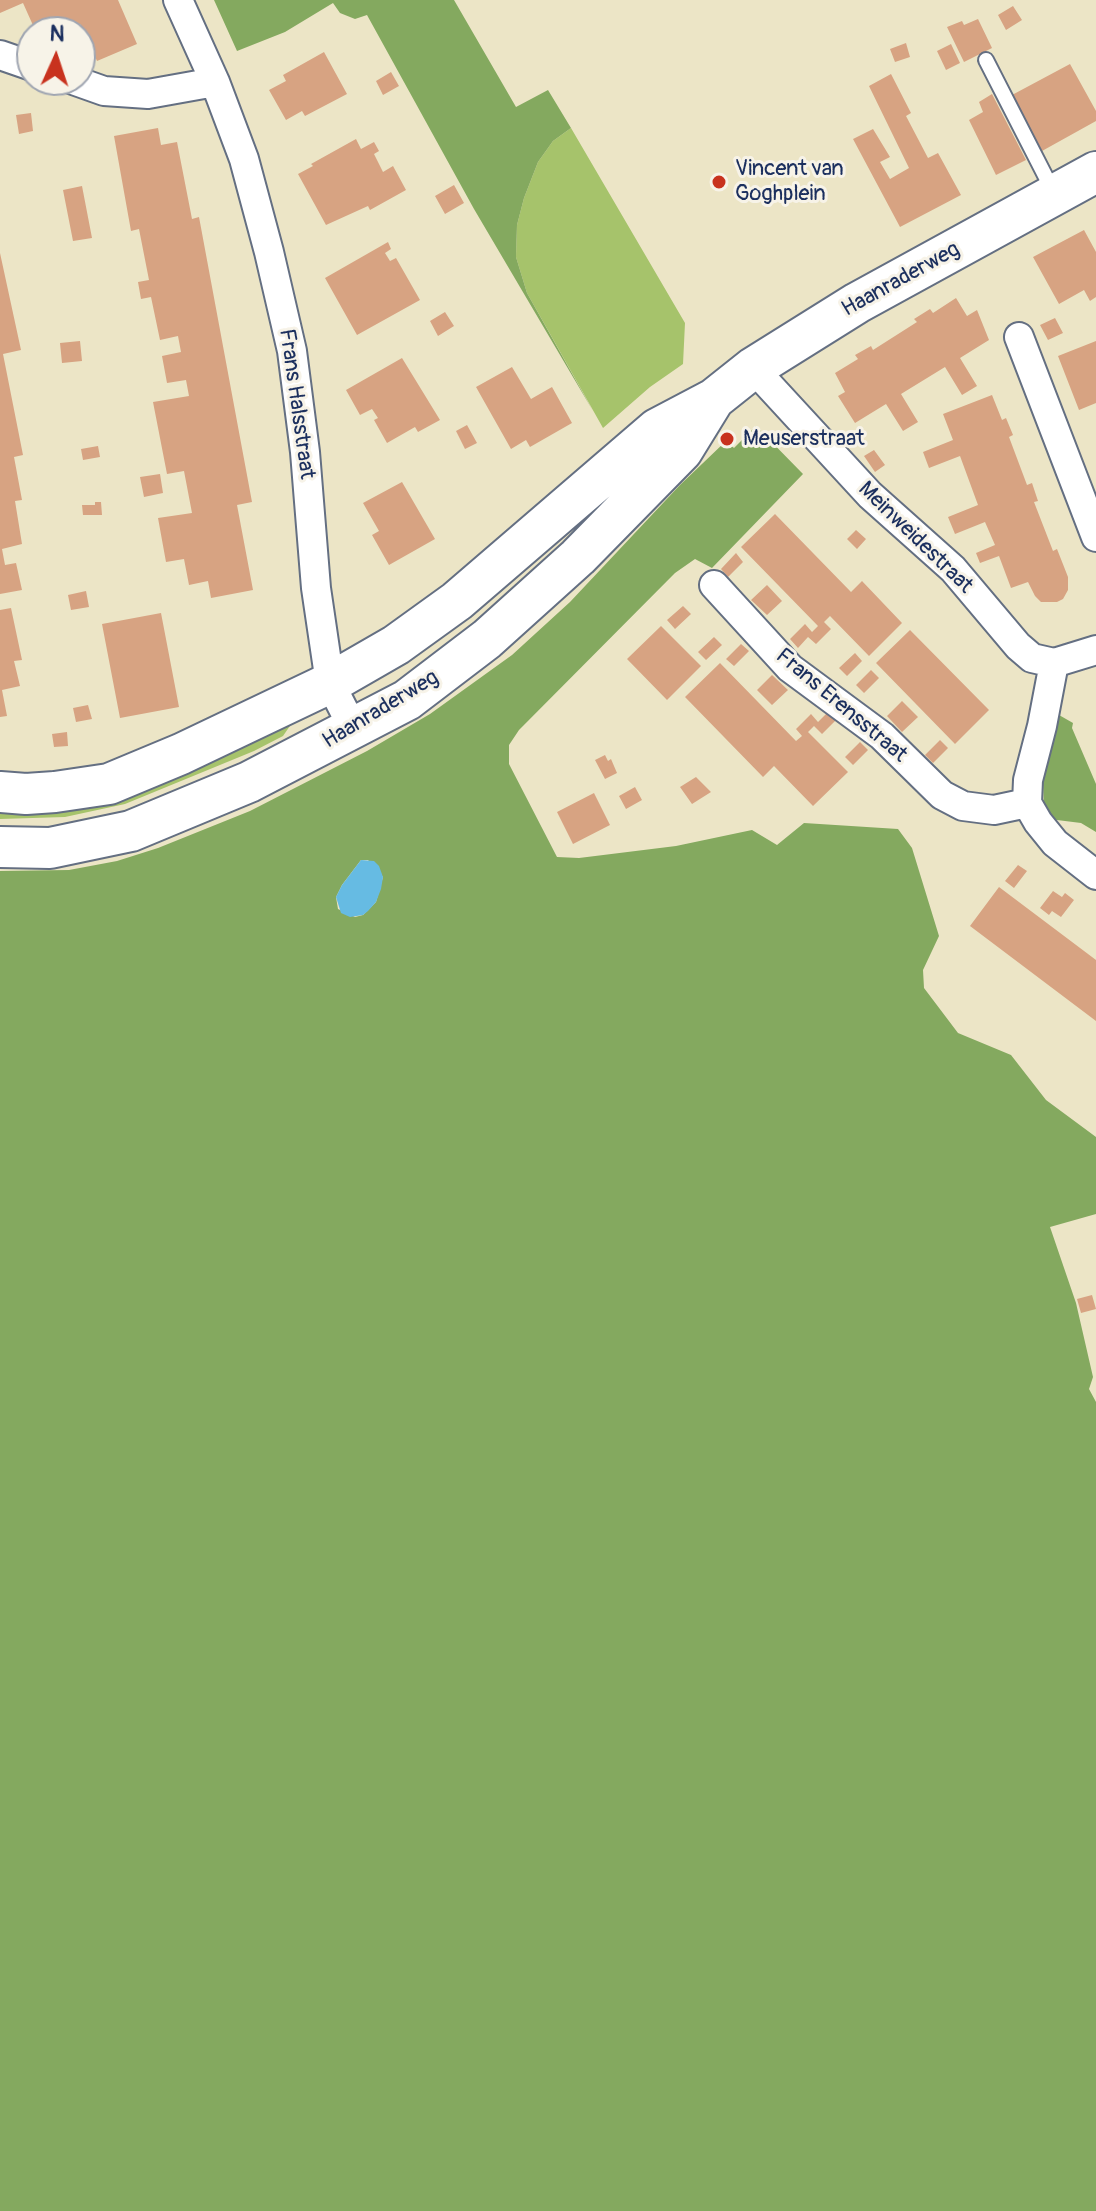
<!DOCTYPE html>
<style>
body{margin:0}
#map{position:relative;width:1096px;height:2211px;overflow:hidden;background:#ece5c6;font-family:Pangolin,sans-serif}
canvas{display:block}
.north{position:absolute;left:16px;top:16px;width:80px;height:80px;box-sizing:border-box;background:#f7f3e8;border:2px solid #9fa5b1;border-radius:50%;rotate:3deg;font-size:22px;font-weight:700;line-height:32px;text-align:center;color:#1b2f5e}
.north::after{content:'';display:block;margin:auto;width:28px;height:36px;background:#c8321e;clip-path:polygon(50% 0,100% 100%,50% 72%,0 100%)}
</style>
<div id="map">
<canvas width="1096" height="2211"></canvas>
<div class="north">N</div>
</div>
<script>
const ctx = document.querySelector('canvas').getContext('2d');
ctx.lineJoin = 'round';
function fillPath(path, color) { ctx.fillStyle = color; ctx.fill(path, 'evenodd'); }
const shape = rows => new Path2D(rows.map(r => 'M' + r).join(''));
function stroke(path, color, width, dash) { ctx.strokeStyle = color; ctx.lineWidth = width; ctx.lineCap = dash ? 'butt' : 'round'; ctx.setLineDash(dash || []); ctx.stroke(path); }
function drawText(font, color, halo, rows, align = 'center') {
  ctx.font = font + ' Pangolin,sans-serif'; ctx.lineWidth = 6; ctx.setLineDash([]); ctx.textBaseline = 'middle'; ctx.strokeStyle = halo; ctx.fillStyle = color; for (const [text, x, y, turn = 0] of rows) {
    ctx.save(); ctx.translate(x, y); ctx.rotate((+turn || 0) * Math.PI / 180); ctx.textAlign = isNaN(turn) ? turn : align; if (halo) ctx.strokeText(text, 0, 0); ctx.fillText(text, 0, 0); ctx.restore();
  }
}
const green = shape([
 [571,128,685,323,683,364,650,387,603,428,527,293,516,257,517,225,524,198,538,162,553,141],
 [294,720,283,736,254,751,125,804,65,817,0,819,0,806]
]);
const forest = shape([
 [214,0,454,0,516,107,548,90,571,128,553,141,538,162,524,198,517,225,516,257,527,293,593,411,474,209,367,15,355,19,340,13,333,3,285,32,237,51],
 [756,426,803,474,712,568,695,559,675,573,519,730,509,745,509,764,557,857,579,858,676,846,752,830,777,845,804,823,898,829,912,848,939,936,923,970,924,988,958,1033,1011,1055,1046,1100,1096,1137,1096,1214,1050,1227,1076,1303,1093,1377,1089,1389,1096,1402,1096,2211,0,2211,0,871,69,870,117,861,158,848,250,811,367,751,430,714,512,655,570,602,680,485,726,441,734,448],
 [361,860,368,860,383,877,376,902,363,915,355,917,338,909,336,897,342,885],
 [1059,715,1073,723,1072,728,1096,784,1096,832,1081,823,1049,819,1044,808,1043,783]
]);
const water = shape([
 [361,860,374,861,379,866,383,877,381,889,376,902,368,911,363,915,350,917,341,913,336,897,342,885]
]);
const building = shape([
 [0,0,118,0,137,44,97,61,80,24,61,32,36,32,23,3,0,13],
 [1013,6,1022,20,1006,30,998,15],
 [978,19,992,48,964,62,947,27,962,21,964,25],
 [906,43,910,57,895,62,890,49],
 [951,44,960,63,946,70,937,51],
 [324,52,347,94,305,116,302,111,286,120,269,90,286,81,283,75],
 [1070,64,1096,111,1096,121,1042,151,1012,95],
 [391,72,399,86,383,95,376,81],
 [891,74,911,113,906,116,928,158,938,153,961,195,900,227,853,139,873,129,890,157,880,162,890,179,909,168,869,86],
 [992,94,1026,160,996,175,969,120,983,112,979,102],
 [31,113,33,131,19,134,16,115],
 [158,128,161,145,177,142,192,219,199,217,252,502,237,505,253,590,211,598,208,581,189,585,184,559,166,562,158,518,192,513,184,471,167,474,153,402,189,396,186,380,167,383,162,356,181,352,178,336,160,340,151,297,141,299,138,282,149,280,139,229,131,231,114,136],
 [356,139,361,149,374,142,379,151,374,154,383,172,393,166,406,190,370,210,368,206,326,225,298,174,313,166,311,164],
 [454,185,464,203,445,214,435,196],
 [82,186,92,238,73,241,63,190],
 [1084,230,1096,252,1096,297,1090,301,1084,290,1059,304,1033,257],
 [388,242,391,249,385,253,390,261,396,258,420,300,357,335,325,278],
 [0,253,21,350,3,354,23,455,14,457,22,500,15,501,22,544,2,549,5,565,16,563,22,590,0,594],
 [956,298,967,316,977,310,989,340,960,358,977,386,962,395,945,367,901,394,918,422,903,431,886,404,855,423,838,396,845,392,835,373,858,359,855,355,871,346,873,350,917,322,914,319,930,309,933,313],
 [445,312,454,326,438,336,430,321],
 [1055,318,1063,333,1048,340,1040,325],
 [80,341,82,361,62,363,60,343],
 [1096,341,1096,403,1079,410,1058,356],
 [402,358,440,420,418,432,415,427,387,443,374,420,378,418,372,409,360,415,346,390],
 [512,367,531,399,552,387,572,423,530,447,526,440,511,449,476,387],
 [992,395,1002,420,1006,418,1013,435,1009,437,1027,485,1032,483,1038,501,1034,502,1053,551,1057,549,1068,577,1068,590,1063,599,1057,602,1041,602,1035,596,1028,582,1011,588,999,556,980,563,976,553,995,545,985,522,955,534,948,517,978,505,960,456,929,468,923,452,953,440,943,414],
 [467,425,477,443,465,449,456,431],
 [98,446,100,457,83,460,81,449],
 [874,450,885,465,875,472,864,456],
 [160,474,163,493,144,497,140,477],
 [402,482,435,539,389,565,372,535,379,531,363,503],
 [95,502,101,502,102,515,83,515,82,505,95,505],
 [775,514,851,592,862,581,902,623,869,656,830,616,824,622,831,629,816,644,808,637,798,648,790,639,805,624,812,632,818,626,741,547],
 [856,530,866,539,857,549,847,539],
 [736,553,743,562,728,577,721,569],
 [767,585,782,601,767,615,751,600],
 [86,591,89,607,71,610,68,595],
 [683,606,691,614,675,629,667,620],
 [11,608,22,660,14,661,20,686,2,690,7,716,0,717,0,610],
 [161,613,179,707,120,718,102,624],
 [661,626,701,666,667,700,627,659],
 [910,630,989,710,955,744,876,663],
 [714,637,722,645,706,660,698,652],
 [741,644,749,651,734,666,726,659],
 [855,653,862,661,847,676,839,668],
 [720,663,796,741,802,736,796,729,811,714,818,722,829,711,837,719,822,734,814,726,808,732,848,772,813,806,774,766,763,777,685,697],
 [871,670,879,678,864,693,856,685],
 [772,675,788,690,772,705,757,690],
 [902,701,918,717,902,732,887,716],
 [88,705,92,719,76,722,73,708],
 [67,732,68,746,54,747,52,734],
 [940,740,948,748,933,763,925,755],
 [860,742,868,750,853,765,845,757],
 [605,755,608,761,611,759,617,773,605,779,595,760],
 [696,777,711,792,692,804,680,787],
 [635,787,642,800,626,809,619,796],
 [594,793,610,825,573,844,557,812],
 [1018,865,1027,871,1014,888,1005,881],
 [999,887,1096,960,1096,1021,970,926],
 [1053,891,1062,897,1065,893,1074,900,1061,917,1052,911,1049,915,1040,908],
 [1092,1295,1096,1309,1081,1313,1077,1299]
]);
const lane = shape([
 [986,60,1053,191]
]);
const street = shape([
 [178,0,215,82,244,159,269,252,292,351,305,452,316,588,330,683,354,730],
 [0,55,32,66],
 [73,80,104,91,148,94,215,82],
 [1019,337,1096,537],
 [753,368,870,495,953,569,1018,646,1032,658,1054,663,1096,650],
 [714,585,790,668,882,736,942,795,963,806,994,810,1027,803],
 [1054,663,1042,726,1028,780,1027,803,1038,822,1055,843,1096,875]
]);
const secondary = shape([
 [0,792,26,794,55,792,109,784,181,754,330,683,396,645,457,601,657,429,714,399,753,368,857,303,1096,172],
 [0,847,50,848,131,831,249,782,407,700,487,639,578,557,682,451,714,399]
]);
const markers = [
 [719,182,8,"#c8321e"],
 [727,439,8,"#c8321e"]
];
const poiNames = [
 ["Vincent van",735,169],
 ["Goghplein",735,194],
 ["Meuserstraat",743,439]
];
const streetNames = [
 ["Haanraderweg",901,280,-29],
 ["Frans Halsstraat",296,404,82],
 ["Meinweidestraat",915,538,44],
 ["Frans Erensstraat",841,706,40],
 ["Haanraderweg",381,710,-31]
];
fillPath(green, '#a6c36b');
fillPath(forest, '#84a95f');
fillPath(water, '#66bbe3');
fillPath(building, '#d7a382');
stroke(lane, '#646f82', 18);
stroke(street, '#646f82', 32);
stroke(secondary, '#646f82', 44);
stroke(lane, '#fff', 14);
stroke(street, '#fff', 28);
stroke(secondary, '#fff', 40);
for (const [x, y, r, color] of markers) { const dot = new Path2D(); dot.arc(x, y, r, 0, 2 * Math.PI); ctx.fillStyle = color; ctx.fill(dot); stroke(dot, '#f7f3e8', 3); }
drawText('22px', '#1b2f5e', '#f7f3e8', poiNames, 'left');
drawText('22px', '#1b2f5e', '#f7f3e8', streetNames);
</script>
